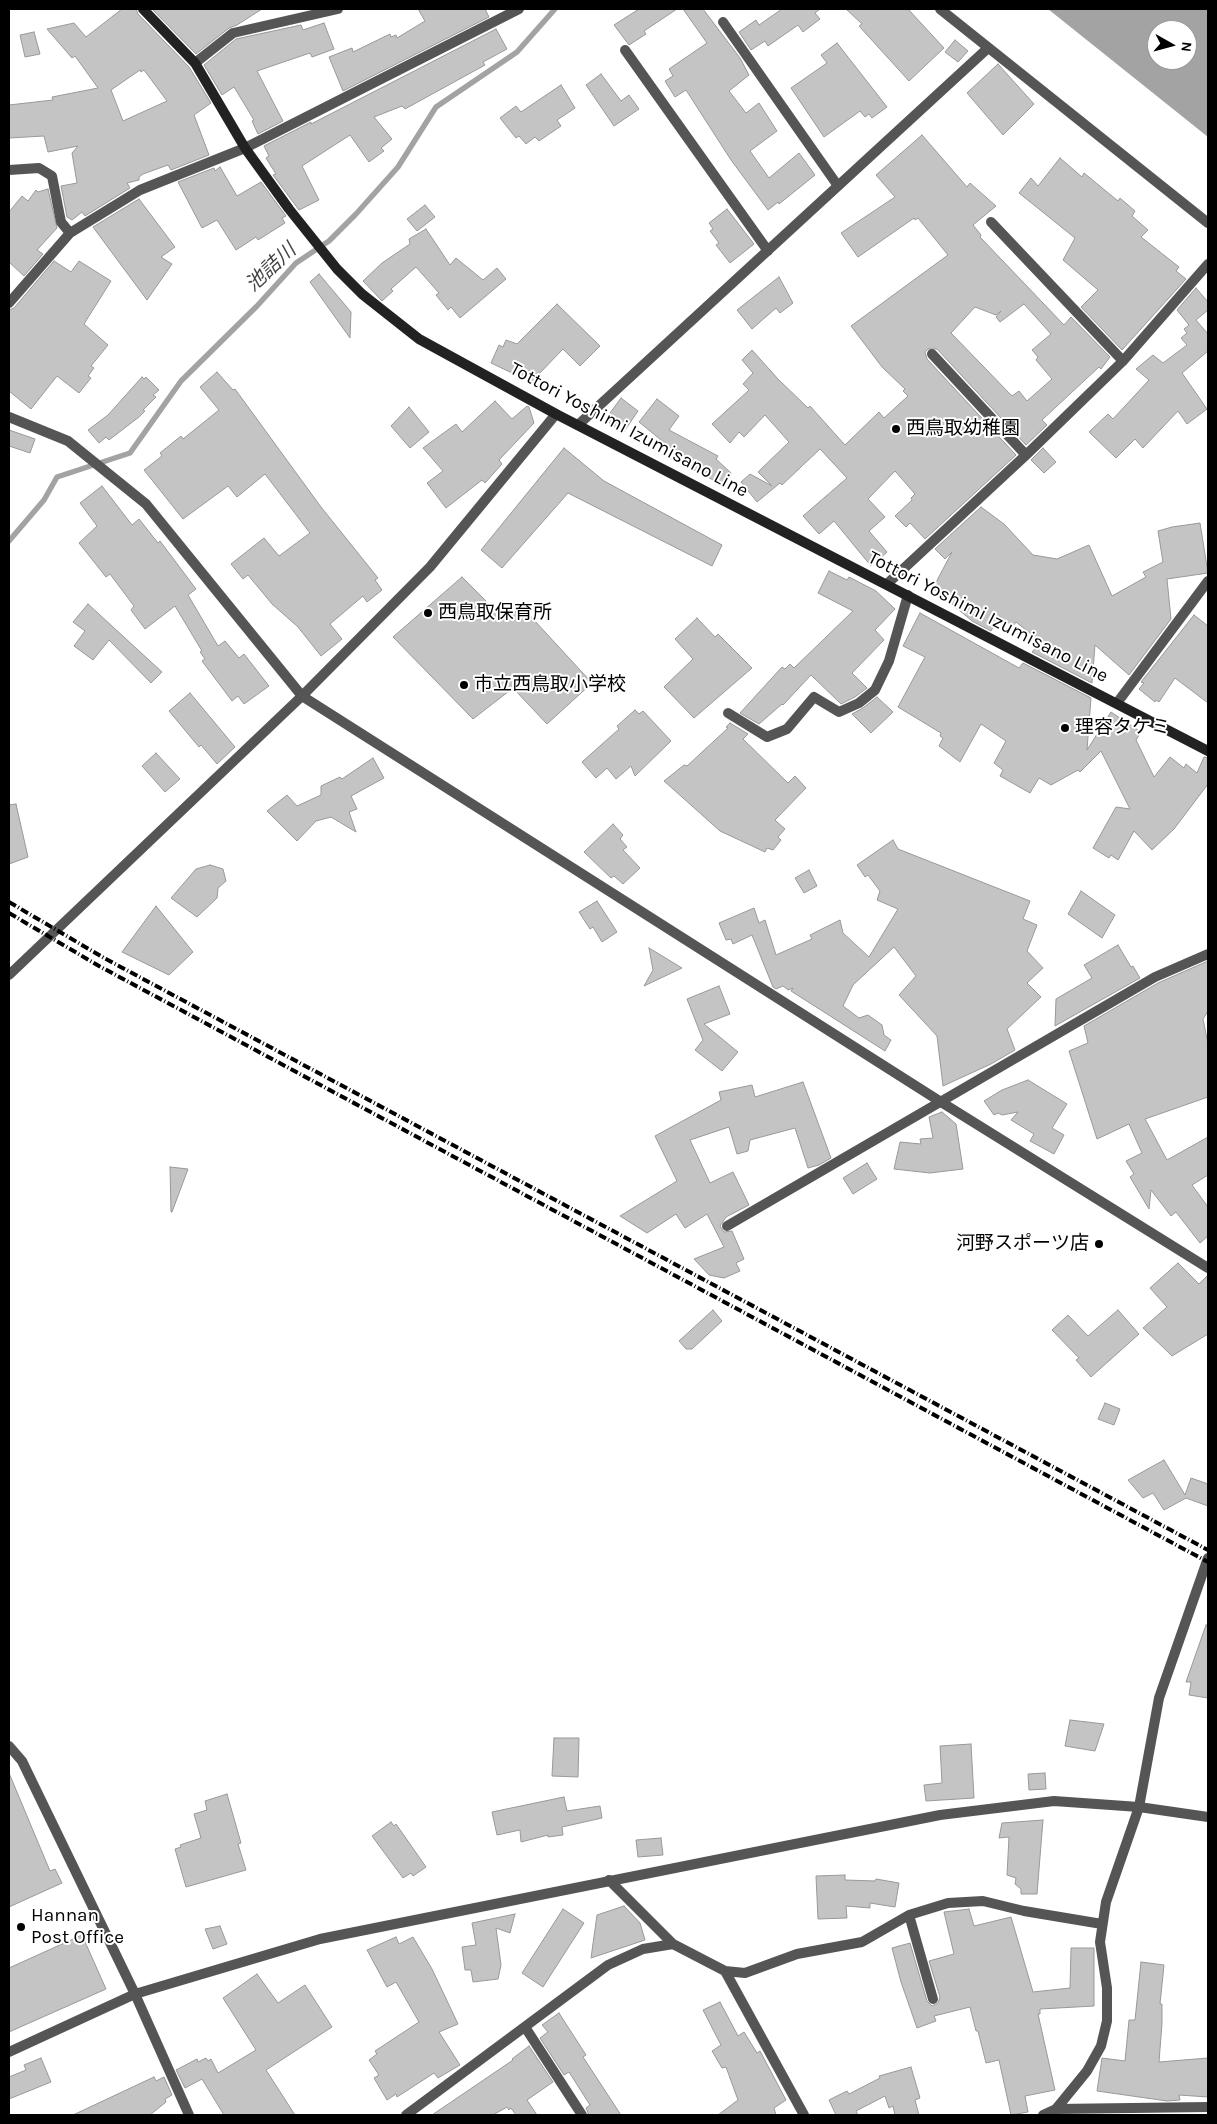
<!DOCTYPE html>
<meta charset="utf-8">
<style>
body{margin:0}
#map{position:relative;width:1217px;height:2124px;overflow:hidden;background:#fff;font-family:Karla,sans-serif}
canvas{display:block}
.frame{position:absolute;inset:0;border:10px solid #000;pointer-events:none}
.north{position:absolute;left:1147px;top:20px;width:50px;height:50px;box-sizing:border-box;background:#fff;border:1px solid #999;border-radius:50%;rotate:97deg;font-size:14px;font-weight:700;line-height:20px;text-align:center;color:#000}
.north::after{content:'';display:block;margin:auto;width:18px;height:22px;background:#000;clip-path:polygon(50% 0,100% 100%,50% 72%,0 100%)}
</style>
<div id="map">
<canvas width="1217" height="2124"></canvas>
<div class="frame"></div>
<div class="north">N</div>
</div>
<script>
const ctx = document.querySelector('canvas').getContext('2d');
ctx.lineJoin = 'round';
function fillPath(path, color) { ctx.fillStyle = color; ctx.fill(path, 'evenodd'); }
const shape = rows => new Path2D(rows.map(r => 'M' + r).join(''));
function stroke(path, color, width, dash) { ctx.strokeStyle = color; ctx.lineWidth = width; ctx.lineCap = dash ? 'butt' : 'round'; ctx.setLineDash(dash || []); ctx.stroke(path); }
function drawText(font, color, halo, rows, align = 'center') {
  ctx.font = font + ' Karla,"Noto Sans JP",sans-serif'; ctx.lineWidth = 4; ctx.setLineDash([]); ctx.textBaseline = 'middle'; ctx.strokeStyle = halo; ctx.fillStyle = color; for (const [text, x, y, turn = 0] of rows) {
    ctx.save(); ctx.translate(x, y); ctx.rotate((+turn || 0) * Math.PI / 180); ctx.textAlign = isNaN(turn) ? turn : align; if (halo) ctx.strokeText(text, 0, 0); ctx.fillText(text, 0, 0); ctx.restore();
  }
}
const water = shape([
 [1048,9,1208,9,1208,137],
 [1157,30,1187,30,1187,60,1157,60]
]);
const stream = shape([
 [9,541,44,500,57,477,130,453,181,381,257,306,296,263,329,241,356,214,398,167,436,107,517,52,555,9]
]);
const building = shape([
 [122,9,136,9,138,14,189,67,211,103,194,115,209,155,171,170,168,165,143,174,139,177,139,180,127,183,130,188,85,216,82,212,72,220,67,217,61,186,77,183,72,153,78,146,48,152,44,136,9,138,9,105,53,100,52,97,98,88,75,56,72,58,47,29,74,23,86,37,122,9],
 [140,70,141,72,144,70,167,101,123,121,111,90,140,70],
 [152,9,262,9,237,25,229,28,196,54,152,9],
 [418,9,485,9,489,17,343,91,329,57,352,48,353,52,390,34,391,37,396,35,397,38,425,21,418,9],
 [639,9,677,9,644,31,646,34,629,45,614,25,639,9],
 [683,9,703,9,740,58,749,75,729,91,746,113,759,103,777,131,750,151,769,178,799,153,815,175,779,204,778,202,768,210,731,160,686,90,675,97,665,81,673,76,669,69,707,43,683,9],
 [782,9,820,9,815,13,820,19,803,32,798,25,768,46,765,41,751,50,739,32,756,20,759,25,782,9],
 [846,9,908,9,944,48,909,81,859,26,862,24,846,9],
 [324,23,334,49,312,57,310,53,257,71,283,121,258,134,252,121,254,120,234,87,222,95,204,65,236,39,301,25,303,30,324,23],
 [496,29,507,49,483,62,485,65,405,109,402,106,374,117,392,139,381,148,384,151,369,162,350,135,302,166,319,200,299,210,273,175,276,174,266,158,269,156,264,146,311,122,311,124,496,29],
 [34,32,40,54,25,57,20,35,34,32],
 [955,40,968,51,958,62,945,52,955,40],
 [837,43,887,107,872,118,869,114,865,117,860,111,824,137,791,88,827,63,821,55,837,43],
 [998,64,1034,104,1003,135,967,93,998,64],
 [601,74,621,101,629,95,639,109,614,126,586,85,601,74],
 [561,85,575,108,557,120,561,126,539,141,535,137,526,144,519,136,516,138,500,118,516,106,521,112,561,85],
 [922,135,967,187,970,183,996,206,973,225,981,235,980,237,1064,325,1071,317,1110,357,1101,369,1099,367,1042,420,1047,425,1026,445,937,349,928,349,925,352,927,359,1016,455,925,539,910,523,906,527,895,516,912,500,911,498,915,494,895,471,868,499,885,517,869,531,887,552,871,566,834,521,819,534,803,516,847,478,820,449,782,485,780,483,757,502,741,482,750,474,772,486,758,472,789,442,765,415,744,437,739,432,730,443,712,424,749,390,743,384,753,373,742,360,752,350,778,379,808,408,810,406,845,445,879,412,884,418,908,396,903,391,905,389,882,367,851,326,948,255,918,218,915,220,914,218,858,257,841,233,895,197,876,175,922,135],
 [1024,304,1051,334,1032,350,1038,357,1036,360,1052,379,1027,401,1019,391,1012,396,951,333,975,307,996,315,1001,311,996,317,1000,322,1024,304],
 [1060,158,1082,177,1084,173,1118,201,1120,198,1135,211,1132,216,1148,230,1141,237,1179,267,1176,271,1186,279,1122,350,1081,307,1098,290,1063,260,1075,238,1019,193,1031,178,1038,186,1060,158],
 [220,167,237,196,261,182,286,216,282,218,285,223,258,240,256,237,236,250,217,220,202,228,178,182,214,168,215,171,220,167],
 [48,189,57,228,37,250,43,254,24,276,9,262,9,212,22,196,28,201,36,190,38,192,48,189],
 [139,199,175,247,161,257,172,264,147,300,93,227,139,199],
 [425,205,435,217,417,231,407,219,425,205],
 [727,209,754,244,730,263,716,245,719,243,710,231,713,229,709,223,727,209],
 [426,229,450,265,456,258,483,280,497,268,506,279,460,318,451,307,448,310,436,295,439,293,416,267,391,289,393,291,382,301,363,281,382,263,410,244,409,239,426,229],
 [54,261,71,272,79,261,111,281,84,324,108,345,91,366,94,368,88,376,91,378,79,393,57,376,31,409,9,391,9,310,14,308,54,261],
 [319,274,351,312,350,338,310,282,319,274],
 [779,277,793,303,780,313,776,308,752,329,737,310,779,277],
 [1196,288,1208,302,1208,310,1196,320,1208,334,1208,351,1182,373,1207,409,1187,424,1178,411,1143,448,1135,439,1116,458,1089,432,1108,414,1113,419,1149,380,1136,369,1153,355,1163,363,1187,345,1181,338,1187,333,1184,329,1189,325,1177,310,1196,288],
 [557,304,600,346,580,366,563,349,537,376,533,383,491,363,499,345,503,347,506,340,517,344,557,304],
 [217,372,233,390,235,389,321,507,378,578,375,580,382,590,367,602,363,596,330,624,342,639,321,656,298,627,272,604,248,575,243,579,231,564,264,538,279,556,310,533,265,474,237,497,228,486,183,519,144,470,162,456,160,453,181,436,183,439,219,410,200,387,217,372],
 [142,377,144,379,146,377,159,390,153,395,156,397,143,410,145,411,139,417,109,440,106,437,99,443,88,430,108,415,142,377],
 [621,398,638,411,623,433,605,420,621,398],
 [657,399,679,416,669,430,718,456,716,459,731,473,725,486,668,457,672,449,639,422,657,399],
 [495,401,512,419,527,406,529,407,534,423,499,460,502,464,485,483,482,480,446,508,427,483,443,471,423,448,456,424,462,432,495,401],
 [409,407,429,432,410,448,391,426,409,407],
 [9,430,35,439,30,453,9,446,9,430],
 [564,448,604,481,722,545,712,566,568,493,502,568,481,550,564,448],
 [1043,448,1056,462,1044,473,1031,460,1043,448],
 [102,486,132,525,139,519,158,543,160,541,196,589,188,595,218,646,225,641,239,658,244,654,269,686,244,704,238,696,232,701,202,661,205,659,200,652,202,651,175,606,145,629,131,610,134,606,110,574,106,577,79,543,97,526,80,503,102,486],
 [981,507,1004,524,1033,555,1057,559,1089,545,1112,596,1146,577,1143,572,1163,562,1158,531,1172,527,1200,523,1208,573,1167,579,1171,619,1129,675,1095,645,1092,683,1032,652,1041,642,1016,622,1013,626,999,616,991,631,972,621,933,588,952,552,945,559,935,549,981,507],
 [829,571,847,580,849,577,876,591,895,609,875,630,884,640,852,673,867,688,855,697,841,704,811,675,783,705,782,704,759,724,740,713,782,667,785,669,790,664,794,668,853,611,818,593,829,571],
 [462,577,501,616,506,612,511,615,522,607,592,683,547,724,513,688,473,719,393,637,462,577],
 [88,604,162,672,151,683,109,640,93,660,74,646,85,631,73,622,88,604],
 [920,613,1019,668,1023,663,1091,698,1087,750,1111,712,1141,732,1136,740,1154,777,1170,757,1184,768,1186,764,1197,773,1204,757,1208,758,1208,784,1174,829,1152,850,1134,831,1118,860,1111,855,1109,858,1093,848,1116,807,1130,809,1101,751,1080,772,1078,770,1051,785,1039,778,1030,793,1000,776,1003,770,994,763,1006,741,981,724,960,762,939,746,943,738,940,736,941,733,898,707,925,657,903,646,920,613],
 [1194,615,1208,626,1208,703,1175,678,1159,702,1156,700,1155,702,1139,689,1144,683,1141,682,1194,615],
 [697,618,715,637,718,634,752,668,694,718,664,687,693,659,675,639,697,618],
 [190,693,235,747,217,764,201,745,199,747,169,711,190,693],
 [877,697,893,712,871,733,852,714,863,708,877,697],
 [635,710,639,714,643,711,671,741,635,776,631,766,616,779,607,768,596,778,582,762,619,729,617,726,635,710],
 [730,723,748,734,743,739,788,783,795,776,806,788,775,820,785,829,778,837,781,840,773,850,767,848,765,852,720,831,664,781,684,765,687,766,728,728,726,727,730,723],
 [156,753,180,779,165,792,142,766,156,753],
 [373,758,384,778,351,796,357,809,349,812,356,832,331,817,316,821,297,841,267,811,287,795,297,806,321,795,321,786,340,777,342,779,373,758],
 [16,804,28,857,9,864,9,805,16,804],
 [613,824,623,835,620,839,627,847,623,850,640,868,623,884,614,876,611,878,584,852,613,824],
 [893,840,898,849,1030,901,1023,919,1037,925,1027,951,1043,968,1027,983,1041,997,1007,1029,1015,1050,991,1064,943,1086,937,1036,899,995,916,976,894,947,853,985,843,1006,859,1018,868,1015,882,1025,884,1035,891,1040,885,1051,791,991,793,988,788,990,783,986,776,989,773,987,752,935,733,944,731,939,726,940,719,923,754,908,759,923,765,920,776,955,812,939,810,935,840,920,843,933,869,957,898,909,877,900,880,891,868,875,865,877,857,865,893,840],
 [210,865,223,869,226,881,218,888,217,898,197,917,171,898,196,869,210,865],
 [809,870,817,886,804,893,795,878,809,870],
 [1081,891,1115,915,1102,938,1068,914,1081,891],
 [597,901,617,932,602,942,593,927,590,929,579,912,597,901],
 [156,906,193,952,169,975,122,952,156,906],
 [1118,945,1131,967,1133,966,1140,978,1055,1026,1056,999,1092,978,1084,965,1118,945],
 [649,948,682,968,644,986,653,970,649,948],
 [1208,961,1208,1011,1203,1019,1208,1044,1208,1097,1145,1119,1167,1160,1208,1137,1208,1175,1192,1185,1208,1207,1208,1236,1200,1243,1176,1212,1171,1216,1151,1190,1149,1209,1130,1177,1134,1174,1126,1161,1142,1153,1129,1124,1097,1139,1069,1051,1088,1043,1084,1026,1158,983,1208,961],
 [719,986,730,1014,704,1024,738,1052,722,1071,695,1050,703,1040,687,999,719,986],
 [1028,1080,1067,1104,1052,1128,1064,1135,1054,1154,1030,1141,1034,1134,1011,1120,1018,1112,1002,1115,998,1113,994,1115,984,1101,1002,1090,1028,1080],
 [803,1082,831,1158,819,1165,808,1168,795,1128,750,1140,748,1151,737,1154,729,1127,690,1140,710,1183,733,1172,749,1205,726,1217,720,1226,724,1232,732,1231,744,1259,736,1263,740,1271,724,1278,709,1275,694,1259,724,1247,707,1214,685,1228,676,1214,647,1233,620,1216,677,1181,655,1136,721,1100,719,1092,752,1085,755,1097,803,1082],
 [942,1112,956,1124,963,1169,930,1173,894,1169,900,1142,921,1144,920,1139,933,1138,929,1117,942,1112],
 [867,1163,877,1179,853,1194,843,1178,867,1163],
 [170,1167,188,1169,172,1212,171,1212,170,1167],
 [1178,1263,1199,1284,1208,1275,1208,1334,1172,1356,1143,1328,1167,1307,1150,1288,1178,1263],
 [713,1310,722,1321,692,1349,686,1349,679,1341,713,1310],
 [1118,1310,1139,1334,1091,1377,1076,1360,1079,1358,1052,1330,1068,1315,1088,1336,1118,1310],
 [1105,1403,1120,1409,1114,1425,1098,1419,1105,1403],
 [1164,1460,1185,1495,1191,1478,1208,1484,1208,1506,1186,1498,1164,1510,1153,1493,1143,1498,1128,1480,1164,1460],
 [1206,1625,1208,1625,1208,1698,1189,1695,1191,1682,1186,1682,1206,1625],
 [1070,1720,1104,1724,1095,1751,1065,1746,1070,1720],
 [554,1738,579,1738,578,1777,552,1776,554,1738],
 [971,1744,974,1798,926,1801,924,1785,942,1783,940,1746,971,1744],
 [9,1773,50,1871,55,1869,62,1883,9,1907,9,1773],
 [1045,1773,1046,1789,1029,1790,1028,1774,1045,1773],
 [227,1794,241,1843,238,1844,246,1870,186,1887,175,1849,181,1847,180,1845,201,1838,194,1814,207,1810,205,1801,227,1794],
 [564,1797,567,1811,600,1806,602,1818,562,1827,563,1835,548,1837,548,1835,521,1842,520,1830,497,1835,492,1812,564,1797],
 [1043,1820,1037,1894,1021,1894,1021,1889,1015,1884,1016,1878,1007,1875,1009,1837,999,1838,1002,1823,1043,1820],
 [391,1822,394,1826,396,1824,426,1867,413,1876,411,1873,403,1878,372,1836,391,1822],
 [661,1838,663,1855,638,1857,636,1840,661,1838],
 [845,1875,845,1880,875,1881,876,1879,899,1883,895,1907,870,1903,870,1908,846,1906,847,1918,818,1919,816,1876,845,1875],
 [624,1906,640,1923,645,1940,591,1958,597,1915,624,1906],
 [563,1909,584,1923,543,1987,522,1973,563,1909],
 [969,1909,974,1926,1011,1917,1033,1992,1070,1988,1071,1948,1094,1948,1094,2006,1040,2009,1040,2014,1038,2014,1055,2090,1025,2096,1028,2112,1011,2115,999,2060,986,2063,978,2031,976,2031,970,2007,934,2016,936,2021,917,2028,901,1982,892,1948,910,1943,927,2001,932,2006,938,2003,940,1997,929,1961,954,1954,944,1912,969,1909],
 [515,1914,510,1933,496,1928,501,1965,498,1979,473,1982,471,1970,465,1970,462,1947,476,1945,472,1923,515,1914],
 [220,1926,227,1944,213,1949,205,1929,220,1926],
 [82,1935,106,1989,9,2032,9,1968,82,1935],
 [396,1937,399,1944,413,1937,432,1969,458,2024,439,2032,460,2065,438,2078,434,2073,397,2097,396,2094,387,2100,374,2078,379,2075,369,2060,377,2054,375,2051,419,2022,396,1982,387,1987,367,1950,396,1937],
 [1141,1962,1164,1965,1160,2004,1162,2004,1162,2023,1159,2062,1208,2058,1208,2097,1179,2095,1180,2100,1167,2101,1097,2091,1102,2058,1125,2061,1129,2020,1135,2020,1141,1962],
 [257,1974,278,2003,305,1985,332,2027,266,2070,295,2115,224,2115,202,2079,185,2088,176,2070,197,2059,198,2062,206,2058,208,2061,211,2059,218,2073,256,2050,223,1998,257,1974],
 [720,2002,738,2036,744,2032,757,2053,760,2051,786,2100,774,2108,776,2115,718,2115,738,2100,726,2067,722,2068,712,2051,721,2045,703,2010,720,2002],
 [559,2013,586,2055,583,2057,621,2115,589,2115,586,2108,590,2105,569,2072,564,2075,540,2038,548,2032,542,2025,559,2013],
 [529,2046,553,2082,527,2100,537,2115,516,2115,511,2108,509,2110,507,2107,493,2115,432,2115,513,2060,512,2059,529,2046],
 [41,2058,51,2082,9,2099,9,2077,26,2070,24,2065,41,2058],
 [911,2067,920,2098,915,2100,919,2115,895,2115,893,2106,889,2108,885,2096,856,2111,858,2115,836,2115,829,2100,847,2091,849,2094,880,2078,879,2076,911,2067],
 [154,2077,156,2081,164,2077,172,2095,165,2099,166,2102,150,2115,73,2115,154,2077]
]);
const minor = shape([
 [940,9,1208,223],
 [723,22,838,186],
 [625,50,768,251],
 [195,63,233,33,338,9],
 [9,170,39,168,52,176,61,222,70,233],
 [991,222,1123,361],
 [9,303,70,233,140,190,245,148,519,9],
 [932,354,1026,455],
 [9,417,68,441,146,504,302,696],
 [578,425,988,48],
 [887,584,1026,455,1123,361,1208,264],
 [1117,703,1208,581],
 [728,713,767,737,787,729,814,697,839,712,859,703,875,690,889,661,908,595],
 [9,975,302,696,430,567,556,414],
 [727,1226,1155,977,1208,954],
 [9,1746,22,1761,135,1994,189,2115],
 [609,1880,673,1944,725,1971,804,2115],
 [909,1915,933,1999],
 [725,1971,745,1973,797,1954,862,1942,909,1915,948,1903,983,1901,1024,1911,1102,1924],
 [525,2027,582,2115],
 [1056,2109,1087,2071,1101,2046,1107,2021,1107,1988,1100,1942,1106,1902,1139,1807,1159,1698,1208,1558],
 [406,2115,608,1965,643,1949,673,1944],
 [1043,2115,1056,2109,1208,2107]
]);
const tertiary = shape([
 [302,696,941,1102,1208,1268],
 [9,2052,135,1994,320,1939,940,1815,1054,1801,1139,1807,1208,1817]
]);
const secondary = shape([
 [143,9,195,63,245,148,289,209,337,269,362,294,419,339,556,414,1208,751]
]);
const rail = shape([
 [9,902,104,958,1208,1550],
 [9,913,99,966,1208,1562]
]);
const markers = [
 [896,429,5,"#000"],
 [428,613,5,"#000"],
 [464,685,5,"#000"],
 [1065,728,5,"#000"],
 [1099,1244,5,"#000"],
 [21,1927,5,"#000"]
];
const poiNames = [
 ["西鳥取幼稚園",906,429],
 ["西鳥取保育所",438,613],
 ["市立西鳥取小学校",474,685],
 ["理容タケミ",1075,728],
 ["河野スポーツ店",1089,1244,"right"],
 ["Hannan",31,1916],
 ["Post Office",31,1938]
];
const streetNames = [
 ["Tottori Yoshimi Izumisano Line",629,430,28],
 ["Tottori Yoshimi Izumisano Line",988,617,27]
];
const waterNames = [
 ["池詰川",271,268,-43]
];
fillPath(water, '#a3a3a3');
stroke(stream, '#a3a3a3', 5.5);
fillPath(building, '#c4c4c4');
stroke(building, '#999', 1);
stroke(minor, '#555', 10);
stroke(tertiary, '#555', 10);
stroke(secondary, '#222', 10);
stroke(rail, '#000', 4, [8, 2.5, 1, 2.5]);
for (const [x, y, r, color] of markers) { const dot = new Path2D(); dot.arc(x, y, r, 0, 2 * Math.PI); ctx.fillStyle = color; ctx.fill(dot); stroke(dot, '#fff', 2); }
drawText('19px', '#000', '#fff', poiNames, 'left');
drawText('19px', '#000', '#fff', streetNames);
drawText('italic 20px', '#444', '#fff', waterNames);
</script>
